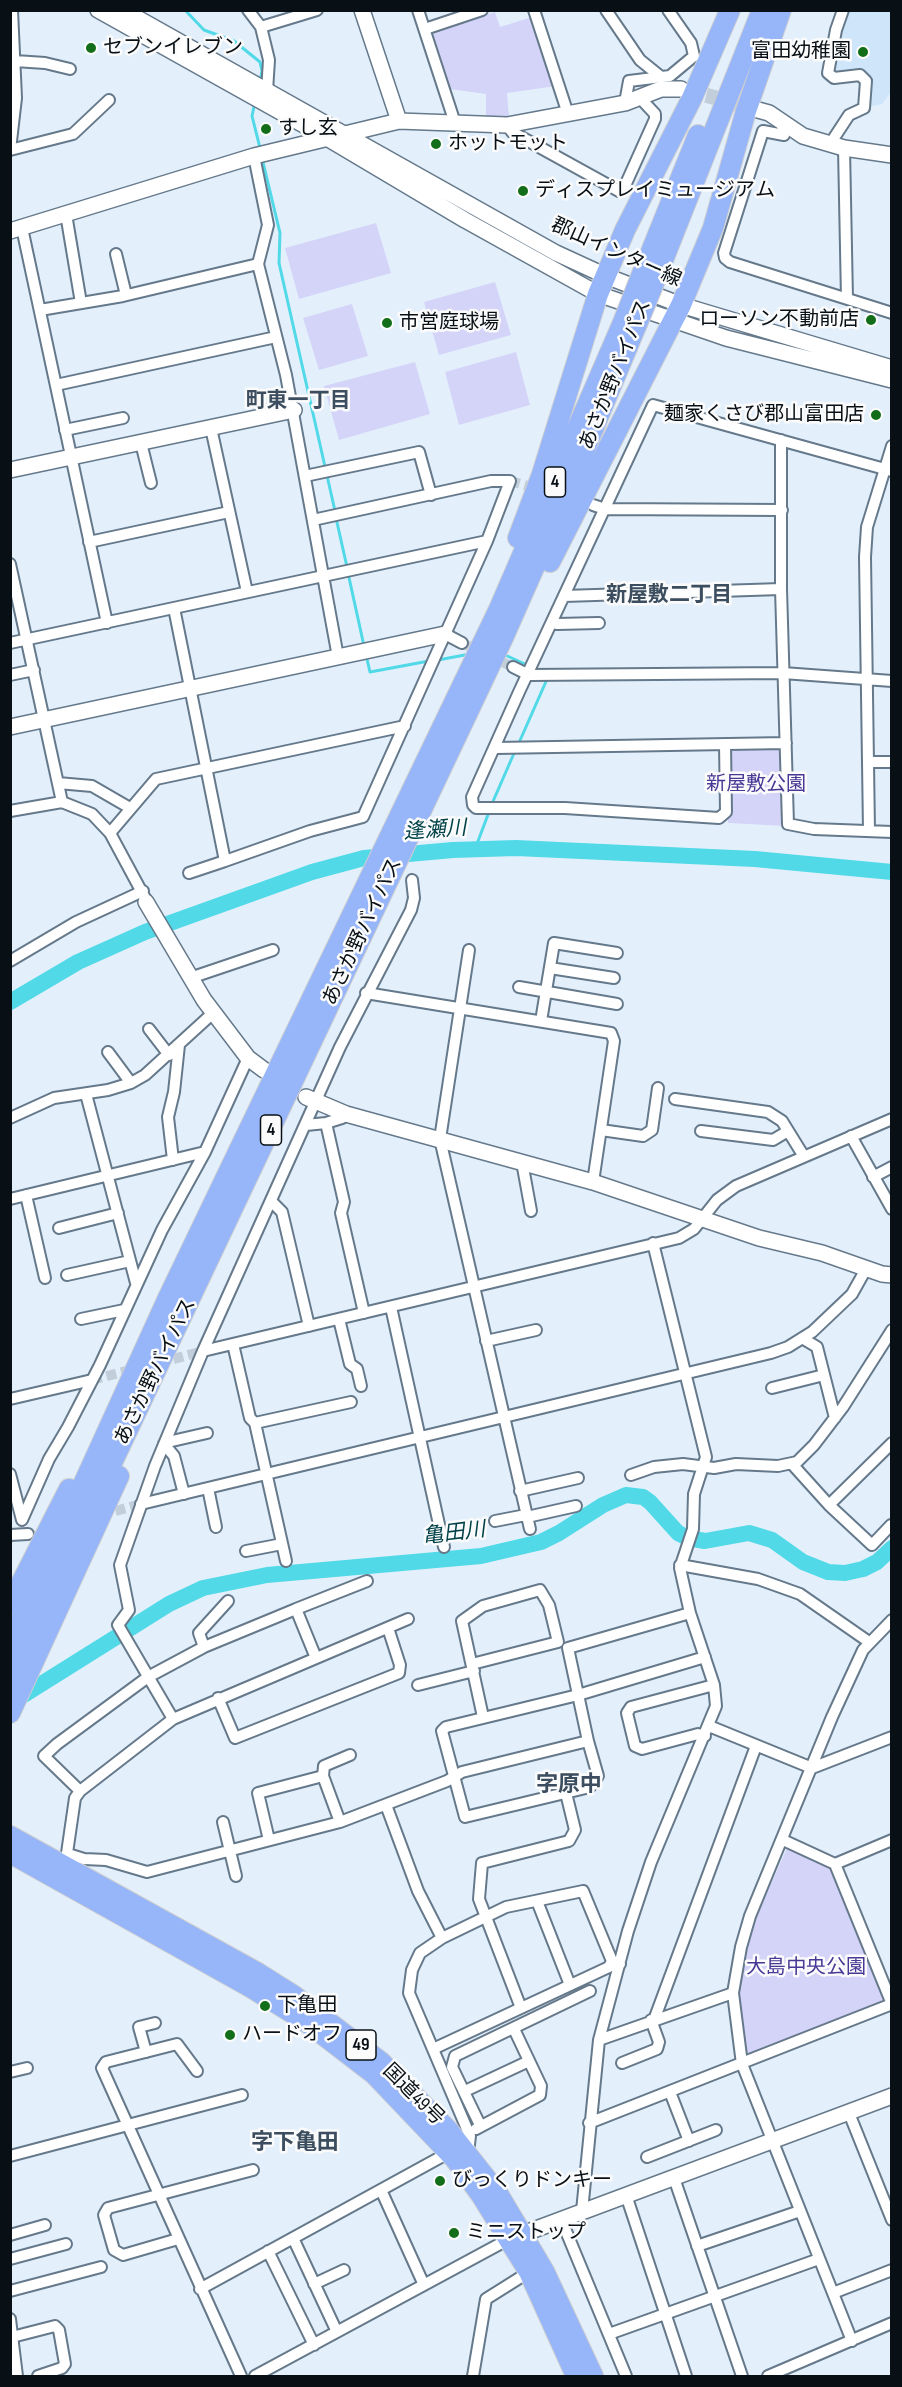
<!DOCTYPE html>
<meta charset="utf-8">
<style>
body{margin:0}
#map{position:relative;width:902px;height:2387px;overflow:hidden;background:#e3f0fc;font-family:"Sofia Sans Condensed",sans-serif}
canvas{display:block}
.frame{position:absolute;inset:0;border:12px solid #081016;pointer-events:none}
</style>
<div id="map">
<canvas width="902" height="2387"></canvas>
<div class="frame"></div>
</div>
<script>
const ctx = document.querySelector('canvas').getContext('2d');
ctx.lineJoin = 'round';
function fillPath(path, color) { ctx.fillStyle = color; ctx.fill(path, 'evenodd'); }
const shape = rows => new Path2D(rows.map(r => 'M' + r).join(''));
function stroke(path, color, width, dash) { ctx.strokeStyle = color; ctx.lineWidth = width; ctx.lineCap = dash ? 'butt' : 'round'; ctx.setLineDash(dash || []); ctx.stroke(path); }
function drawText(font, color, halo, rows, align = 'center') {
  ctx.font = font + ' "Sofia Sans Condensed","Noto Sans JP",sans-serif'; ctx.lineWidth = 5; ctx.setLineDash([]); ctx.textBaseline = 'middle'; ctx.strokeStyle = halo; ctx.fillStyle = color; for (const [text, x, y, turn = 0] of rows) {
    ctx.save(); ctx.translate(x, y); ctx.rotate((+turn || 0) * Math.PI / 180); ctx.textAlign = isNaN(turn) ? turn : align; if (halo) ctx.strokeText(text, 0, 0); ctx.fillText(text, 0, 0); ctx.restore();
  }
}
const built = shape([
 [845,11,891,11,891,92,882,104,869,107,869,75,865,71,834,74,832,72]
]);
const green = shape([
 [495,12,500,27,532,17,556,86,507,93,509,117,499,118,486,117,486,94,450,89,431,32],
 [376,223,391,273,299,299,285,248],
 [495,282,511,335,439,355,424,302],
 [352,304,368,356,319,370,303,318],
 [516,352,530,405,459,425,445,372],
 [415,362,430,414,339,440,324,386],
 [783,746,786,826,728,823,728,747],
 [787,1848,831,1869,885,2002,746,2058,739,1993,750,1931]
]);
const stream = shape([
 [185,10,204,30,234,41,260,62,262,71,260,81],
 [255,102,252,116,260,148],
 [262,158,280,233,279,263,335,511],
 [336,518,347,567],
 [348,573,364,646],
 [503,654,540,671],
 [366,655,370,672,429,661],
 [438,660,470,654],
 [518,745,548,677],
 [491,806,515,751],
 [475,849,489,812]
]);
const river = shape([
 [10,1002,78,962,145,932,312,872,364,858,453,850,516,848,755,859,892,872],
 [11,1703,169,1604,203,1588,267,1575,481,1556,541,1542,559,1533,603,1505,626,1495,643,1497,650,1502,678,1533,688,1538,705,1541,749,1533,772,1540,803,1562,828,1572,845,1573,863,1569,877,1562,892,1548]
]);
const streetTunnel = shape([
 [510,481,539,489],
 [462,643,513,667],
 [159,1363,203,1351],
 [92,1380,138,1368],
 [101,1515,141,1504]
]);
const secondaryTunnel = shape([
 [684,89,756,109]
]);
const street = shape([
 [248,10,261,27,269,60,267,91],
 [418,10,455,123],
 [534,10,568,114],
 [606,10,640,60,661,77],
 [261,27,317,10],
 [425,29,482,10],
 [15,61,45,63,70,69],
 [625,103,629,81,670,76,694,56,691,43,668,10],
 [782,123,784,135,763,131,724,253,725,258,730,262,892,313],
 [507,125,512,132,619,191,624,188,655,119,655,114,641,99],
 [830,144,849,115,864,108,866,81,860,75,834,78,828,73,836,30,843,10],
 [844,148,847,299],
 [10,150,16,98,12,10],
 [10,150,73,134,109,100],
 [254,156,268,225,258,264,286,375,338,657],
 [66,214,81,303],
 [22,228,107,623],
 [116,254,126,295],
 [40,310,123,296,258,264],
 [56,385,276,337],
 [211,428,247,592],
 [65,430,123,418],
 [781,440,781,589,788,824,814,829,892,832],
 [141,443,151,483],
 [305,476,419,452,431,495],
 [593,505,605,509,782,510],
 [89,542,229,512],
 [10,564,62,802],
 [564,596,781,589],
 [174,608,225,861,310,831,363,817,487,541,510,481,491,481,313,520],
 [552,622,557,624,599,623],
 [445,634,462,643],
 [10,643,487,541],
 [513,667,529,675,783,673,892,681],
 [10,675,34,670],
 [725,744,726,812,719,818,565,808,476,808,473,805,472,797,519,692,653,405,892,471],
 [496,748,786,743],
 [869,762,892,762],
 [58,783,92,786,130,808],
 [10,811,62,802,92,814,110,833,156,779,405,726],
 [869,831,865,557,867,527,892,446],
 [110,833,145,898],
 [189,873,225,861],
 [469,950,440,1139,530,1529],
 [10,961,76,922,143,891],
 [550,968,614,978],
 [190,978,273,950],
 [519,987,617,1004],
 [366,993,611,1033,614,1041,593,1182],
 [541,1021,554,943,617,953],
 [149,1029,169,1055],
 [108,1052,131,1083],
 [86,1094,136,1283],
 [675,1099,768,1112,782,1121,803,1155],
 [10,1118,54,1098,108,1090,131,1083,145,1075,213,1013],
 [326,1123,344,1202,341,1213,364,1313],
 [306,1125,326,1123,342,1118,346,1114],
 [601,1130,643,1136,652,1130,658,1088],
 [701,1131,773,1140,788,1131],
 [851,1136,892,1209],
 [173,1160,168,1117,174,1092,179,1045],
 [522,1162,531,1211],
 [873,1177,892,1167],
 [26,1195,45,1278],
 [10,1199,205,1152],
 [271,1201,282,1212,309,1326],
 [59,1228,118,1213],
 [67,1275,130,1261],
 [391,1307,444,1547],
 [81,1319,124,1310],
 [339,1319,350,1364,357,1369,361,1386],
 [802,1338,817,1347,835,1418],
 [486,1341,536,1330],
 [233,1344,250,1418,255,1423,286,1561],
 [203,1351,679,1238,694,1229,717,1200,736,1186,892,1119],
 [772,1388,824,1375],
 [10,1399,92,1380],
 [255,1423,351,1402],
 [166,1440,172,1441,207,1433],
 [164,1444,174,1456,184,1494],
 [792,1464,829,1505,872,1545,891,1525],
 [10,1474,22,1520,49,1459,68,1427,100,1365,162,1230,205,1152,248,1058],
 [631,1475,654,1467,683,1464,714,1468,736,1464,778,1466,797,1462,814,1445,843,1407,892,1330],
 [208,1488,216,1527],
 [520,1491,578,1478],
 [141,1504,771,1353,788,1347,812,1332,852,1294,866,1269],
 [829,1505,892,1443],
 [527,1517,576,1506],
 [495,1521,526,1515],
 [10,1535,28,1534],
 [246,1551,282,1544],
 [680,1565,758,1579,800,1594,869,1642],
 [296,1609,367,1581],
 [204,1647,199,1633,228,1601],
 [472,1664,558,1642,549,1605,540,1590,483,1606,462,1621,483,1717],
 [418,1685,474,1671],
 [218,1698,235,1738,399,1673,400,1665,388,1628],
 [173,1719,118,1625,129,1610,120,1565,155,1466,203,1351,340,1047,411,910,414,898,412,880],
 [709,1726,812,1768,892,1737],
 [705,1736,698,1734,642,1749,635,1746,627,1713,631,1707,714,1685],
 [588,1741,598,1776,590,1787,465,1817,442,1731,446,1727,578,1695,705,1657],
 [323,1776,324,1766,350,1755],
 [80,1791,44,1756,57,1744,148,1677,204,1647,296,1609,316,1658],
 [386,1805,418,1891,442,1938],
 [223,1822,236,1876],
 [269,1840,258,1793,323,1776,340,1822],
 [783,1840,835,1864,892,2004],
 [68,1854,84,1859,106,1860,147,1872,340,1822,447,1781,462,1772,588,1741,568,1648,690,1613],
 [66,1860,75,1798,80,1791,173,1719,408,1619],
 [835,1864,892,1840],
 [537,1901,570,1985],
 [521,2008,479,1899,482,1863,569,1841,575,1830,566,1793],
 [654,2020,756,1746],
 [599,2040,733,1993],
 [433,2049,609,1967,612,1961],
 [146,2052,139,2027,155,2023],
 [622,2063,657,2049,659,2042,651,2020],
 [197,2071,177,2044,106,2062,102,2068,241,2376],
 [10,2072,27,2068],
 [465,2091,529,2061],
 [670,2092,689,2141],
 [849,2113,892,2220],
 [589,2123,892,2004],
 [480,2125,452,2067,455,2056,590,1991],
 [476,2129,540,2095,541,2086,514,2029],
 [468,2153,470,2136,409,1993,412,1970,420,1953,442,1938,506,1907,583,1891,612,1961,620,1964],
 [10,2156,242,2095],
 [647,2157,716,2130],
 [674,2178,742,2376],
 [381,2190,424,2285],
 [626,2195,686,2376],
 [582,2211,599,2040,628,1931,651,1862,716,1706,714,1685,690,1613,680,1568,693,1529,694,1494,706,1457,653,1243],
 [561,2219,626,2376],
 [10,2235,45,2225],
 [293,2238,337,2332],
 [178,2239,123,2255,114,2250,104,2215,108,2208,253,2170],
 [697,2246,800,2211],
 [268,2251,314,2345],
 [10,2259,66,2244],
 [314,2284,344,2270],
 [200,2289,450,2152],
 [10,2291,101,2267],
 [833,2293,892,2270],
 [10,2319,17,2376],
 [609,2334,819,2259],
 [12,2337,55,2326,59,2330,65,2364,62,2368,38,2376],
 [852,2341,742,2064,733,1993,741,1947,750,1916,832,1717,863,1650,892,1620],
 [255,2376,509,2239],
 [473,2376,486,2299,529,2272],
 [768,2376,892,2323]
]);
const secondary = shape([
 [98,10,327,138,465,220,598,294,726,338,892,380],
 [123,10,556,253,606,276,681,305,892,368],
 [362,10,399,121],
 [758,110,769,113,803,136,844,148,892,155],
 [10,231,254,156,399,121,507,125,625,103,661,89,681,89],
 [10,470,294,410],
 [10,727,445,634],
 [146,902,204,1000,248,1058,264,1070],
 [306,1097,346,1114,593,1182,759,1238,822,1253,882,1274,892,1275],
 [512,2238,892,2096]
]);
const highway = shape([
 [642,274,698,135],
 [656,278,762,10],
 [518,538,542,474,598,294,625,230,692,98,730,10],
 [550,562,681,305,713,228,746,111,781,10],
 [10,1605,69,1489],
 [10,1645,168,1298,499,609,624,320],
 [10,1678,503,638,557,516,637,324],
 [10,1713,119,1476],
 [10,1836,258,1973,293,1995,381,2062,448,2130,497,2192,544,2271,593,2376],
 [10,1853,250,1987,305,2021,374,2074,455,2159,481,2195,529,2272,576,2376]
]);
const highwayBridge = shape([
 [624,320,642,274],
 [637,324,656,278]
]);
const markers = [
 [91,48,6,"#136e1a"],
 [863,52,6,"#136e1a"],
 [266,129,6,"#136e1a"],
 [436,144,6,"#136e1a"],
 [523,191,6,"#136e1a"],
 [871,320,6,"#136e1a"],
 [387,323,6,"#136e1a"],
 [876,415,6,"#136e1a"],
 [265,2006,6,"#136e1a"],
 [230,2035,6,"#136e1a"],
 [440,2181,6,"#136e1a"],
 [454,2233,6,"#136e1a"]
];
const shields = [
 [555,482,21],
 [271,1130,21],
 [361,2045,30]
];
const shieldNames = [
 ["4",555,482],
 ["4",271,1130],
 ["49",361,2045]
];
const poiNames = [
 ["セブンイレブン",103,48],
 ["富田幼稚園",851,52,"right"],
 ["すし玄",278,129],
 ["ホットモット",448,144],
 ["ディスプレイミュージアム",535,191],
 ["ローソン不動前店",859,320,"right"],
 ["市営庭球場",399,323],
 ["麺家くさび郡山富田店",864,415,"right"],
 ["下亀田",277,2006],
 ["ハードオフ",242,2035],
 ["びっくりドンキー",452,2181],
 ["ミニストップ",466,2233]
];
const streetNames = [
 ["郡山インター線",616,253,24],
 ["あさか野バイパス",616,375,-68],
 ["あさか野バイパス",363,932,-65],
 ["あさか野バイパス",156,1372,-64],
 ["国道49号",413,2095,45]
];
const parkNames = [
 ["新屋敷公園",756,785],
 ["大島中央公園",806,1968]
];
const neighbourhoodNames = [
 ["町東一丁目",298,402],
 ["新屋敷二丁目",669,596]
];
const waterNames = [
 ["逢瀬川",435,831,-4],
 ["亀田川",454,1534,-7]
];
const quarterNames = [
 ["字原中",569,1785],
 ["字下亀田",295,2143]
];
fillPath(built, '#cfe6fa');
fillPath(green, '#d4d4f9');
stroke(stream, '#51d9e7', 3);
stroke(river, '#51d9e7', 16);
stroke(streetTunnel, '#c2ceda', 10, [10, 5]);
stroke(secondaryTunnel, '#c2ceda', 15, [15, 8]);
stroke(street, '#65798b', 14);
stroke(secondary, '#65798b', 18);
stroke(highway, '#cecfd0', 22);
stroke(street, '#fff', 10);
stroke(secondary, '#fff', 15);
stroke(highway, '#97b5f9', 20);
stroke(highwayBridge, '#cecfd0', 22, []);
stroke(highwayBridge, '#97b5f9', 20);
for (const [x, y, r, color] of markers) { const dot = new Path2D(); dot.arc(x, y, r, 0, 2 * Math.PI); ctx.fillStyle = color; ctx.fill(dot); stroke(dot, '#fbfbfb', 2); }
for (const [x, y, w] of shields) { const box = new Path2D(); box.roundRect(x - w / 2, y - 15, w, 30, 4.5); ctx.fillStyle = '#fbfbfb'; ctx.fill(box); stroke(box, '#081016', 1.5); }
drawText('bold 18px', '#081016', null, shieldNames);
drawText('20px', '#081016', '#fbfbfb', poiNames, 'left');
drawText('20px', '#081016', '#fbfbfb', streetNames);
drawText('20px', '#483997', '#fbfbfb', parkNames);
drawText('bold 21px', '#3b4d5e', '#fbfbfb', neighbourhoodNames);
drawText('italic 21px', '#014349', '#fbfbfb', waterNames);
drawText('bold 22px', '#3b4d5e', '#fbfbfb', quarterNames);
</script>
